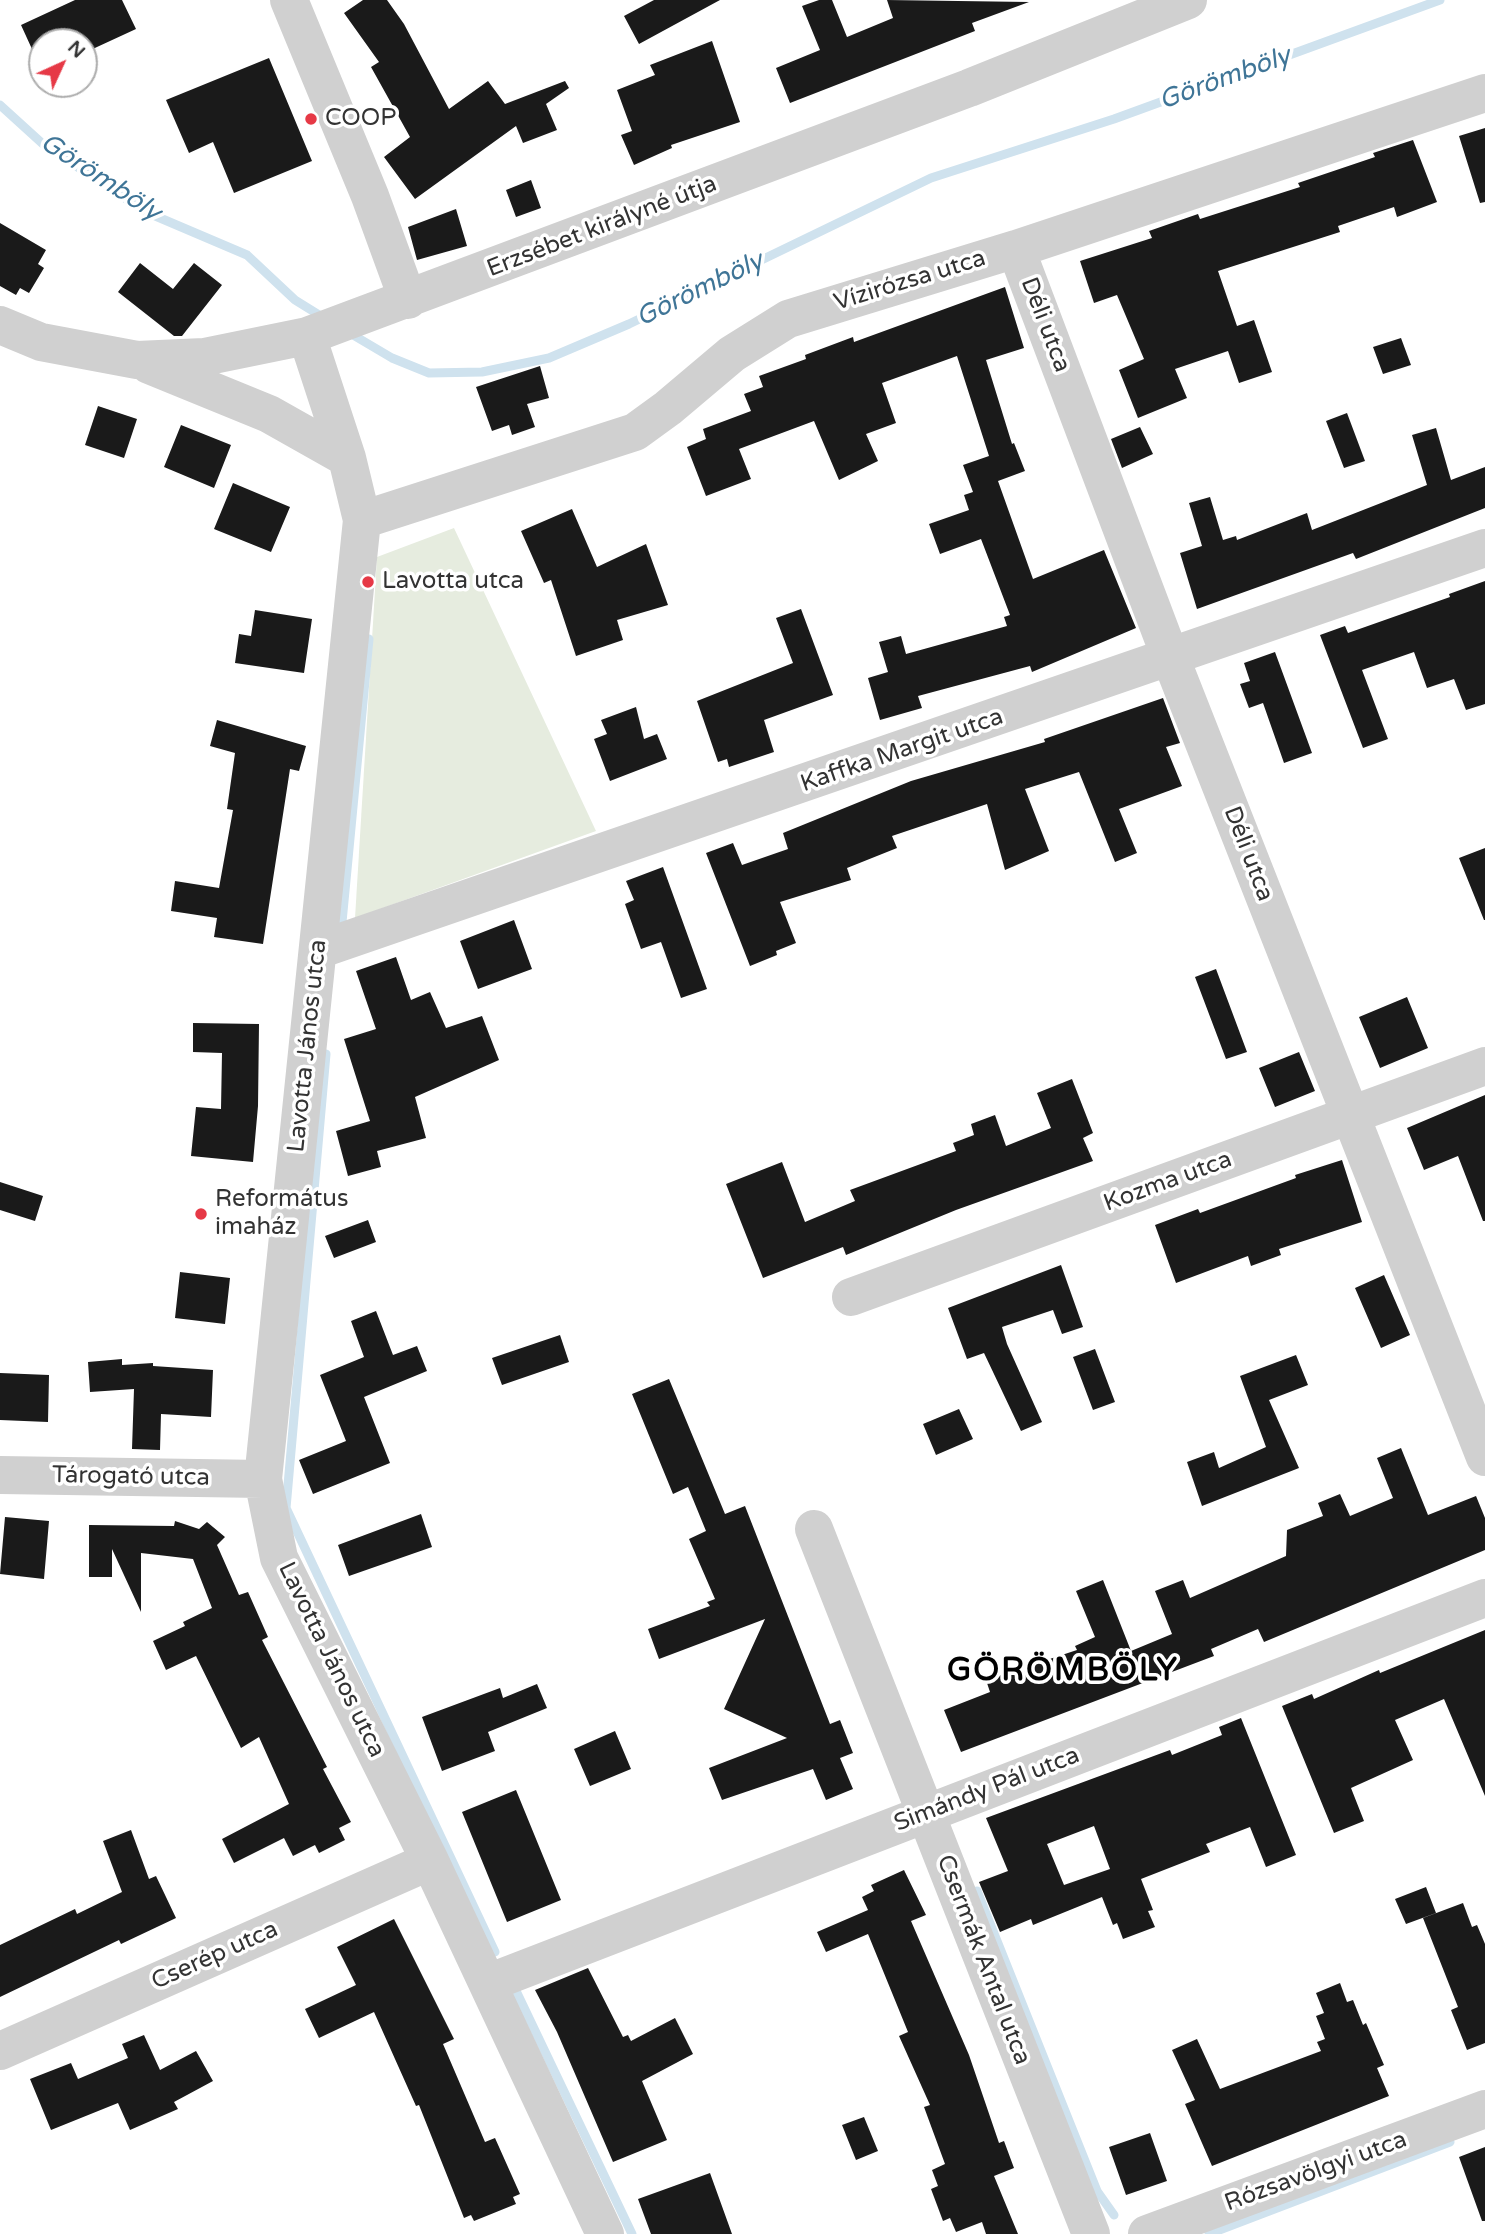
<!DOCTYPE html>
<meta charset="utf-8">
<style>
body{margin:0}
#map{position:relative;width:1485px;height:2234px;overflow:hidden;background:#fff;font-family:"Varela Round",sans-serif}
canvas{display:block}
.north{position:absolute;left:28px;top:28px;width:70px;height:70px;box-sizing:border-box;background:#fff;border:2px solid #adadad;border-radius:50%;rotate:45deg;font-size:19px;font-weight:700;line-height:28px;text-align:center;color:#333}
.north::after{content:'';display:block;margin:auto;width:24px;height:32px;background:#e63946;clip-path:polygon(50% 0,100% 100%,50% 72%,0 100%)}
</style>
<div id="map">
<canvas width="1485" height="2234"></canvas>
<div class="north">N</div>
</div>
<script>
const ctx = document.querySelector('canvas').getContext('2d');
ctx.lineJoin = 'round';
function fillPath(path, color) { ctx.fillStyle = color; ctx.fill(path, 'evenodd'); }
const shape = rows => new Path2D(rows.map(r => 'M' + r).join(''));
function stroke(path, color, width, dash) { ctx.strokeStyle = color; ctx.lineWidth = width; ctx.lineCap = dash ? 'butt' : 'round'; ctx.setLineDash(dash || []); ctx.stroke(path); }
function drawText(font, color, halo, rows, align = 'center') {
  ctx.font = font + ' "Varela Round",sans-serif'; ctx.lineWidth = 7; ctx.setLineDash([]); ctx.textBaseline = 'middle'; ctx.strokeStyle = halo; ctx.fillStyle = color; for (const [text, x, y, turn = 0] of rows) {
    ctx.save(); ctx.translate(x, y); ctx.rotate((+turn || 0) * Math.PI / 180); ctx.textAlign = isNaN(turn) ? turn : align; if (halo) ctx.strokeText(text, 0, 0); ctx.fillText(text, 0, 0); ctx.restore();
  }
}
const green = shape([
 [454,528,596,831,355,918,377,557]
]);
const stream = shape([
 [0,105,44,145,146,212,247,255,295,300,324,318],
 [348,332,392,358,429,373,482,372,549,358,629,324,931,178,1114,119,1440,0],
 [342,922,369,639],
 [326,1054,286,1508,495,1952],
 [977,1891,1097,2191,1114,2215],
 [517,1993,632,2234],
 [1209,2234,1450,2142]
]);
const building = shape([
 [75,0,122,0,136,29,84,53,84,42,42,42,42,71,21,25],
 [363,0,387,0,404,24,449,109,488,81,505,104,565,81,569,88,546,104,557,130,523,143,516,126,415,199,384,157,410,137,371,67,379,62,344,13],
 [654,0,720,0,639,44,624,16],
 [819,0,832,0,847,37,893,18,887,0,1029,2,972,23,975,31,790,103,776,68,820,50,802,6],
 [712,41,740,122,671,145,672,148,634,165,621,135,632,131,617,90,655,75,650,65],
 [269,58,312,161,234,193,213,142,189,153,166,100],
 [1485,128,1485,202,1480,203,1459,136],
 [1413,140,1437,202,1397,217,1394,207,1338,226,1340,232,1218,271,1237,326,1254,320,1272,372,1239,383,1228,351,1175,369,1187,398,1138,418,1119,370,1144,359,1117,295,1094,303,1080,261,1152,238,1149,231,1198,214,1200,219,1300,187,1298,183,1375,157,1373,153],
 [531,180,541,208,516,217,506,190],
 [456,209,467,246,417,260,408,227],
 [0,223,46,250,38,264,44,268,29,293,20,288,16,295,0,286],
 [140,263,173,289,194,263,222,285,182,336,174,336,118,292],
 [1005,287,1024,348,986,360,1012,444,1014,443,1025,471,998,481,1033,579,1104,550,1136,628,1032,672,1030,666,918,696,922,708,880,720,868,678,888,672,879,642,901,636,906,654,1007,626,1004,617,1010,615,981,539,940,554,929,524,969,510,964,495,973,492,963,465,989,456,957,356,882,383,896,423,866,434,878,461,839,480,814,421,739,449,751,479,706,496,687,447,706,439,703,429,751,411,744,394,763,387,759,376,806,359,805,355,853,337,854,342],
 [1401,338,1411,365,1383,374,1373,347],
 [540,366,549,398,527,404,535,427,512,435,509,425,492,431,476,387],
 [98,406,137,419,124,458,85,445],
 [1347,413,1365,461,1344,468,1326,421],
 [181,425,231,445,214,488,164,467],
 [1140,427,1153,454,1122,468,1111,439],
 [1436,428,1451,480,1485,467,1485,508,1356,559,1353,553,1197,609,1180,553,1202,546,1189,503,1210,497,1223,540,1236,536,1237,540,1307,513,1312,530,1427,485,1412,435],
 [233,483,290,507,271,552,214,529],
 [572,509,597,567,646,544,668,605,617,620,623,640,576,656,551,580,544,583,521,531],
 [1485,581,1485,704,1466,710,1454,679,1427,688,1414,652,1362,670,1388,739,1363,748,1320,635,1345,626,1348,633,1450,597,1449,594],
 [801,609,833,695,764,720,774,752,729,767,727,759,718,762,697,701,793,663,776,618],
 [255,610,312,619,304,673,235,663,239,634,251,636],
 [1275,652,1312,753,1284,763,1263,703,1249,708,1240,684,1250,681,1244,663],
 [1163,698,1180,743,1166,747,1182,786,1119,809,1137,853,1115,862,1079,772,1025,789,1049,851,1005,870,987,804,892,836,897,848,847,868,851,880,780,902,796,943,776,951,777,955,750,966,706,853,733,843,742,865,788,849,783,833,911,781,1045,742,1044,739],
 [636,707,644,739,657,734,667,759,610,781,594,739,607,734,601,720],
 [217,720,306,746,299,771,290,769,263,944,214,937,217,918,171,911,175,881,219,888,233,810,227,809,235,753,210,746],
 [1485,848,1485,920,1484,920,1459,858],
 [663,867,707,989,681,998,661,942,641,949,625,904,634,900,626,881],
 [514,920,532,969,478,989,460,941],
 [396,957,411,1000,430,992,446,1028,482,1016,499,1060,415,1097,426,1138,377,1151,381,1167,348,1176,336,1131,370,1121,344,1039,376,1029,356,971],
 [1216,969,1247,1052,1226,1059,1195,977],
 [1407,997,1428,1048,1380,1068,1359,1017],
 [193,1023,259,1024,258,1106,253,1162,191,1156,196,1107,221,1109,222,1053,193,1052],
 [1299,1052,1315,1091,1275,1107,1259,1068],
 [1072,1079,1093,1133,1083,1138,1093,1161,956,1210,846,1255,843,1247,763,1278,726,1184,782,1162,805,1222,855,1201,850,1190,956,1151,953,1143,974,1135,971,1124,995,1115,1006,1146,1051,1128,1037,1093],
 [1485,1095,1485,1221,1483,1221,1458,1156,1424,1170,1407,1128],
 [1342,1160,1362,1222,1279,1249,1281,1255,1251,1266,1248,1256,1176,1283,1155,1225,1198,1209,1200,1213,1296,1178,1295,1175],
 [0,1182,43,1196,35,1221,0,1210],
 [368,1220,376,1242,334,1258,325,1236],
 [1061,1265,1083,1327,1062,1334,1053,1310,1002,1327,1007,1344,1042,1422,1021,1431,984,1353,967,1359,948,1308],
 [180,1272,230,1278,225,1324,175,1318],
 [1384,1275,1410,1335,1381,1348,1355,1288],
 [376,1311,393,1355,417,1346,427,1371,364,1397,390,1463,313,1494,299,1460,346,1441,320,1375,364,1357,351,1321],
 [560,1335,569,1362,502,1385,492,1358],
 [1095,1349,1115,1402,1093,1410,1073,1357],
 [1296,1355,1308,1385,1269,1400,1299,1468,1202,1506,1187,1462,1214,1452,1219,1468,1266,1447,1240,1376],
 [122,1359,122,1365,153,1363,153,1366,213,1370,211,1417,161,1414,160,1450,132,1449,134,1389,90,1392,88,1362],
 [0,1373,49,1375,48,1422,0,1420],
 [669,1379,725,1514,745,1506,830,1724,840,1720,853,1753,840,1758,853,1789,826,1800,813,1769,722,1800,709,1768,787,1738,724,1709,765,1619,659,1659,648,1629,710,1606,707,1602,715,1599,689,1539,706,1531,688,1487,673,1494,632,1394],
 [959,1409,973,1439,936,1455,923,1424],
 [1401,1448,1428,1515,1476,1496,1485,1518,1485,1550,1264,1642,1258,1629,1211,1649,1214,1656,961,1752,944,1710,990,1692,986,1680,1077,1650,1075,1646,1095,1637,1076,1591,1103,1580,1131,1651,1172,1634,1155,1591,1183,1580,1190,1598,1286,1556,1287,1530,1323,1516,1318,1503,1340,1494,1350,1516,1393,1498,1377,1458],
 [421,1514,432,1547,349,1576,338,1545],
 [5,1517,49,1521,44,1579,0,1574],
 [175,1521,199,1529,207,1522,225,1537,217,1545,239,1595,248,1592,268,1637,262,1640,327,1767,323,1769,351,1822,339,1828,345,1840,319,1853,315,1845,293,1856,284,1838,234,1863,222,1839,289,1804,259,1737,241,1748,196,1656,166,1670,153,1641,185,1626,183,1622,212,1608,193,1559,141,1553,141,1612,112,1549,112,1577,89,1577,89,1525,174,1526],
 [1485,1630,1485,1796,1444,1699,1395,1720,1413,1760,1351,1788,1364,1821,1334,1833,1282,1706,1312,1694,1314,1699,1379,1670,1380,1673],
 [537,1684,547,1708,488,1732,495,1751,442,1771,422,1717,500,1688,503,1698],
 [1241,1718,1296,1855,1266,1867,1250,1827,1206,1844,1210,1852,1141,1879,1153,1910,1148,1911,1155,1927,1123,1939,1117,1923,1113,1925,1102,1897,1033,1925,1031,1919,1000,1932,979,1882,1008,1871,986,1818,1170,1750,1172,1755,1222,1735,1219,1727],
 [1094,1826,1110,1869,1064,1885,1047,1844],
 [615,1731,631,1769,590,1786,574,1749],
 [516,1790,561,1900,507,1922,462,1812],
 [131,1830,149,1879,156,1876,176,1918,121,1944,119,1940,0,1997,0,1945,75,1909,77,1914,122,1892,103,1841],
 [904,1870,926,1915,911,1921,969,2055,999,2143,1004,2141,1014,2168,994,2176,1018,2234,986,2234,982,2222,956,2232,950,2218,943,2221,931,2189,938,2186,932,2170,945,2164,924,2107,930,2105,899,2036,908,2032,868,1934,826,1952,817,1932,868,1910,862,1897,874,1891,871,1885],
 [1426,1887,1436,1913,1406,1924,1395,1899],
 [1463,1903,1472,1927,1477,1925,1485,1944,1485,2043,1467,2050,1451,2010,1458,2007,1423,1918],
 [394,1919,454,2039,443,2044,485,2142,495,2138,520,2194,513,2197,516,2204,474,2221,471,2215,464,2218,419,2105,416,2106,374,2012,319,2038,305,2009,356,1985,337,1947],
 [588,1968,623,2037,628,2035,631,2041,675,2018,693,2054,642,2081,667,2140,613,2162,557,2032,535,1990],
 [1340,1983,1347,2002,1353,2000,1363,2025,1366,2023,1384,2065,1377,2068,1389,2096,1212,2166,1185,2104,1195,2100,1172,2050,1197,2039,1220,2089,1321,2051,1317,2042,1325,2039,1316,2016,1324,2013,1316,1993],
 [144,2035,160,2070,196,2051,213,2081,174,2102,178,2109,130,2130,118,2103,51,2130,30,2079,71,2063,78,2079,128,2058,122,2044],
 [864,2117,878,2151,856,2160,842,2125],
 [1150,2133,1167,2181,1126,2195,1109,2147],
 [1485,2147,1485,2221,1482,2221,1459,2157],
 [710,2173,732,2234,651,2234,638,2199]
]);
const minor = shape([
 [289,0,370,196,408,300],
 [1016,249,1171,659,1485,1457],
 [0,325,41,342,137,360,204,357,307,336,969,88,1188,0],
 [307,336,347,458,362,520,263,1479,279,1558,430,1861,605,2234],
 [149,365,269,414,347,458],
 [362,520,635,432,668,408,732,354,788,319,1016,249,1485,93],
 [318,950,1485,548],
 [851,1297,1485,1066],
 [0,1475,263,1479],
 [814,1529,1091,2234],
 [488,1983,1485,1598],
 [0,2051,430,1861],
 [1147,2234,1485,2109]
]);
const markers = [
 [311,119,7,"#e63946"],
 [368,582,7,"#e63946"],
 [201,1214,7,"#e63946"]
];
const poiNames = [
 ["COOP",325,119],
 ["Lavotta utca",382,582],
 ["Református",215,1200],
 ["imaház",215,1228]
];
const streetNames = [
 ["Erzsébet királyné útja",602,227,-21],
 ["Vízirózsa utca",910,281,-17],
 ["Déli utca",1045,325,69],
 ["Kaffka Margit utca",902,751,-19],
 ["Déli utca",1248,854,69],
 ["Lavotta János utca",308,1046,-84],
 ["Kozma utca",1168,1182,-20],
 ["Tárogató utca",131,1477,1],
 ["Lavotta János utca",331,1660,64],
 ["Simándy Pál utca",987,1790,-21],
 ["Cserép utca",215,1956,-24],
 ["Csermák Antal utca",983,1960,69],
 ["Rózsavölgyi utca",1316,2172,-20]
];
const waterNames = [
 ["Görömböly",1225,79,-20],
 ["Görömböly",100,178,33],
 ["Görömböly",700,290,-26]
];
const districtNames = [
 ["GÖRÖMBÖLY",1063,1672]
];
fillPath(green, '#e6ecdf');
stroke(stream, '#cfe2ee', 9);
fillPath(building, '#1a1a1a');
stroke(minor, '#d0d0d0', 38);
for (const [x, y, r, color] of markers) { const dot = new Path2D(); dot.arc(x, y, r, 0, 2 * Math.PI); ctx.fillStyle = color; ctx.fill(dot); stroke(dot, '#fff', 2.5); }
drawText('24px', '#333', '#fff', poiNames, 'left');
drawText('24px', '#333', '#fff', streetNames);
drawText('italic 26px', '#3f7597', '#fff', waterNames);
ctx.letterSpacing = '2px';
drawText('bold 32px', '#000', '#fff', districtNames);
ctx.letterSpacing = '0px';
</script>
